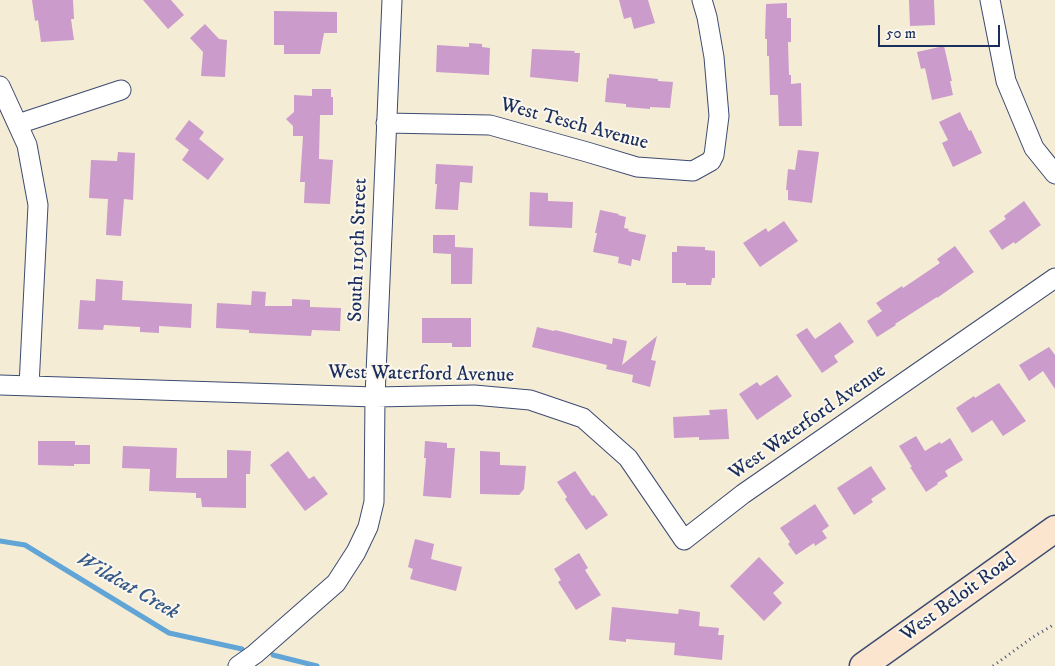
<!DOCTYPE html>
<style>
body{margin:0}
#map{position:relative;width:1055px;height:666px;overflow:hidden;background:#f5ecd6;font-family:"IM FELL DW Pica",serif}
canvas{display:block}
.scale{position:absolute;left:878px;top:25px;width:122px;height:22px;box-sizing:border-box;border:2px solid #1b2f5e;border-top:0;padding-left:6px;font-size:15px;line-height:18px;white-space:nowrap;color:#1b2f5e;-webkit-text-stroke:4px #fbf7ec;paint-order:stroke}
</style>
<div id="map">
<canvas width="1055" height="666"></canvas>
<div class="scale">50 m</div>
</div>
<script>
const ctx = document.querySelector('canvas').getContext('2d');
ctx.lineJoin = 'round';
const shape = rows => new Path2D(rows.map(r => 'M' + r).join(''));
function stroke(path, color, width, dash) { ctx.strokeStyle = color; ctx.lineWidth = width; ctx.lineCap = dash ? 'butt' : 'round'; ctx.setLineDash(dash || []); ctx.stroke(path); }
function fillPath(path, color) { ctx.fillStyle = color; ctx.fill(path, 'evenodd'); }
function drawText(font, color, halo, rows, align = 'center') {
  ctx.font = font + ' "IM FELL DW Pica",serif'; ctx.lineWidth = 4; ctx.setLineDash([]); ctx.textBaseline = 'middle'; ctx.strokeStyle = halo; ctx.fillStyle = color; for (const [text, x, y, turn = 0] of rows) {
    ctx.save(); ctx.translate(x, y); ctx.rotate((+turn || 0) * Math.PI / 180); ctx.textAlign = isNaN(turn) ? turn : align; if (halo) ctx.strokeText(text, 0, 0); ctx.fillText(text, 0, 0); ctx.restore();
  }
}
const stream = shape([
 [0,541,25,545,169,633,242,649],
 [273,655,317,666]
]);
const building = shape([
 [32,0,73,0,74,19,71,19,74,40,41,42,38,20,35,21],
 [143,0,171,0,184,15,168,29],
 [619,0,648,0,655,23,634,29,631,17,624,19],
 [909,0,934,0,935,25,910,26],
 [787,3,787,18,791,18,791,42,788,42,789,75,791,75,791,84,801,83,802,126,779,126,778,95,770,95,769,56,767,56,767,39,765,39,766,4],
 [274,11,337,12,337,33,324,33,320,54,284,54,284,45,274,45],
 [205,24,219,39,227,40,225,77,201,76,203,52,190,38],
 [469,43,482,44,482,47,490,48,489,75,436,72,437,45,469,47],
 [944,46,952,81,950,81,953,95,932,100,925,68,921,69,917,52],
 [532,49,575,51,574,53,580,53,578,82,530,77],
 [609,74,658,79,658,81,673,82,670,108,650,107,650,109,626,107,626,104,605,102,607,78,609,78],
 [312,89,331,89,331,97,333,97,333,115,320,115,319,159,333,160,330,204,304,203,305,182,300,182,303,136,293,136,293,126,286,119,294,112,294,95,312,96],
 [960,112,969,131,971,130,982,153,953,167,942,143,948,140,939,122],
 [189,120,204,132,199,139,224,159,208,180,182,160,189,150,175,139],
 [798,150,819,152,812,203,788,200,788,190,786,190,788,169,795,170],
 [118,152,135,153,133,200,124,199,121,236,106,235,108,199,89,198,91,160,117,161],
 [436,164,473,166,472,183,460,182,458,210,435,209,437,184,435,184],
 [530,192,548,193,548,201,573,202,572,228,529,226],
 [1024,201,1041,225,1015,244,1014,242,1002,250,989,231,1006,219,1004,216],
 [600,210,619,214,618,215,626,217,624,228,629,229,628,231,646,235,640,261,632,259,631,266,618,263,619,257,593,252,597,233,595,233],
 [784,221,798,241,760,267,743,243,766,228,768,232],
 [433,235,455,235,455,247,473,248,472,284,451,284,451,254,433,253],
 [677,246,705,247,705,250,715,251,715,278,712,278,711,285,686,285,686,283,672,283,672,252,677,252],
 [955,246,974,272,937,298,937,297,895,324,896,325,877,337,867,321,882,311,876,303,902,286,903,288,940,263,937,259],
 [96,279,123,281,122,300,192,304,191,328,159,326,159,333,140,332,140,327,104,325,103,330,78,329,80,300,95,301],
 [252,291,266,292,265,306,292,306,292,299,310,300,310,307,341,308,340,331,312,330,311,336,249,333,249,330,216,328,217,303,251,305],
 [422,318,471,318,471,347,452,347,452,343,422,343],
 [840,322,854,342,834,356,838,362,822,373,796,335,807,328,815,339],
 [537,327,554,331,555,330,612,344,613,338,627,341,622,365,657,336,651,360,656,361,650,387,632,382,633,375,606,369,607,365,532,347],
 [1049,347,1055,355,1055,389,1043,371,1029,381,1019,365],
 [777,375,792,396,757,420,739,394,757,382,760,386],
 [999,383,1026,421,1003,436,992,420,972,433,956,408,974,396,975,398],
 [727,409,729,439,699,440,699,437,674,438,673,417,710,415,709,410],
 [916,436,925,451,940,442,941,444,950,438,963,460,945,471,948,476,937,483,938,484,926,492,910,467,912,467,899,446],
 [38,441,75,441,75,445,90,445,90,464,74,464,74,466,38,465],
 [425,441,447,443,447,448,455,448,451,498,423,496,426,458,424,458],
 [123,446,177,448,176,478,227,478,227,450,251,451,250,474,246,474,246,508,202,507,201,498,196,498,196,493,149,491,150,469,122,468],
 [288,451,309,479,314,476,328,494,305,511,270,465],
 [480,451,500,452,500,465,526,466,524,489,519,495,480,494],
 [871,466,886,489,871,499,873,502,854,515,837,488],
 [575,471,592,496,594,495,608,515,586,530,565,499,567,497,557,482],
 [815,504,829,526,822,531,827,538,815,546,814,543,796,555,788,544,790,542,780,528],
 [415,539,434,544,431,559,462,567,456,591,410,579,413,569,408,567],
 [579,553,588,568,585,570,601,595,576,610,558,582,561,580,554,569],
 [759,557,784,583,773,593,782,603,764,621,730,586],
 [612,607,678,614,679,609,700,612,699,626,719,628,718,635,724,635,722,660,674,655,675,643,626,639,626,642,609,640]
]);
const path = shape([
 [993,666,1033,637,1055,624]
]);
const minor = shape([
 [990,0,1006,81,1034,148,1055,174],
 [0,86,27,145,38,205,29,386],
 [386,123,490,125,587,152,637,167,693,171,711,161,714,155,719,116,714,57,707,17,702,0],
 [18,124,121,90],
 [0,385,375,397,474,395,530,400,583,418,628,458,684,540,743,494,1055,278],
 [238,666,255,654,336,583,356,552,368,527,374,502,375,397,392,0]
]);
const secondary = shape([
 [863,666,1055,529]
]);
const streetNames = [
 ["West Tesch Avenue",574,125,15],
 ["South 119th Street",359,250,-88],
 ["West Waterford Avenue",421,375,1],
 ["West Waterford Avenue",808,423,-35],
 ["West Beloit Road",959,598,-36]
];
const waterNames = [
 ["Wildcat Creek",127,587,30]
];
stroke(stream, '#61a5d6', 5);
fillPath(building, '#ca9bcb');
stroke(minor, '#3c4b70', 21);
stroke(secondary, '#3c4b70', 29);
stroke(path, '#3c4b70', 3, [1, 4]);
stroke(minor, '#fff', 19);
stroke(secondary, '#fce5cf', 26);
drawText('20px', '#1b2f5e', '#fbf7ec', streetNames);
drawText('italic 21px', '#345888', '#fbf7ec', waterNames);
</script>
